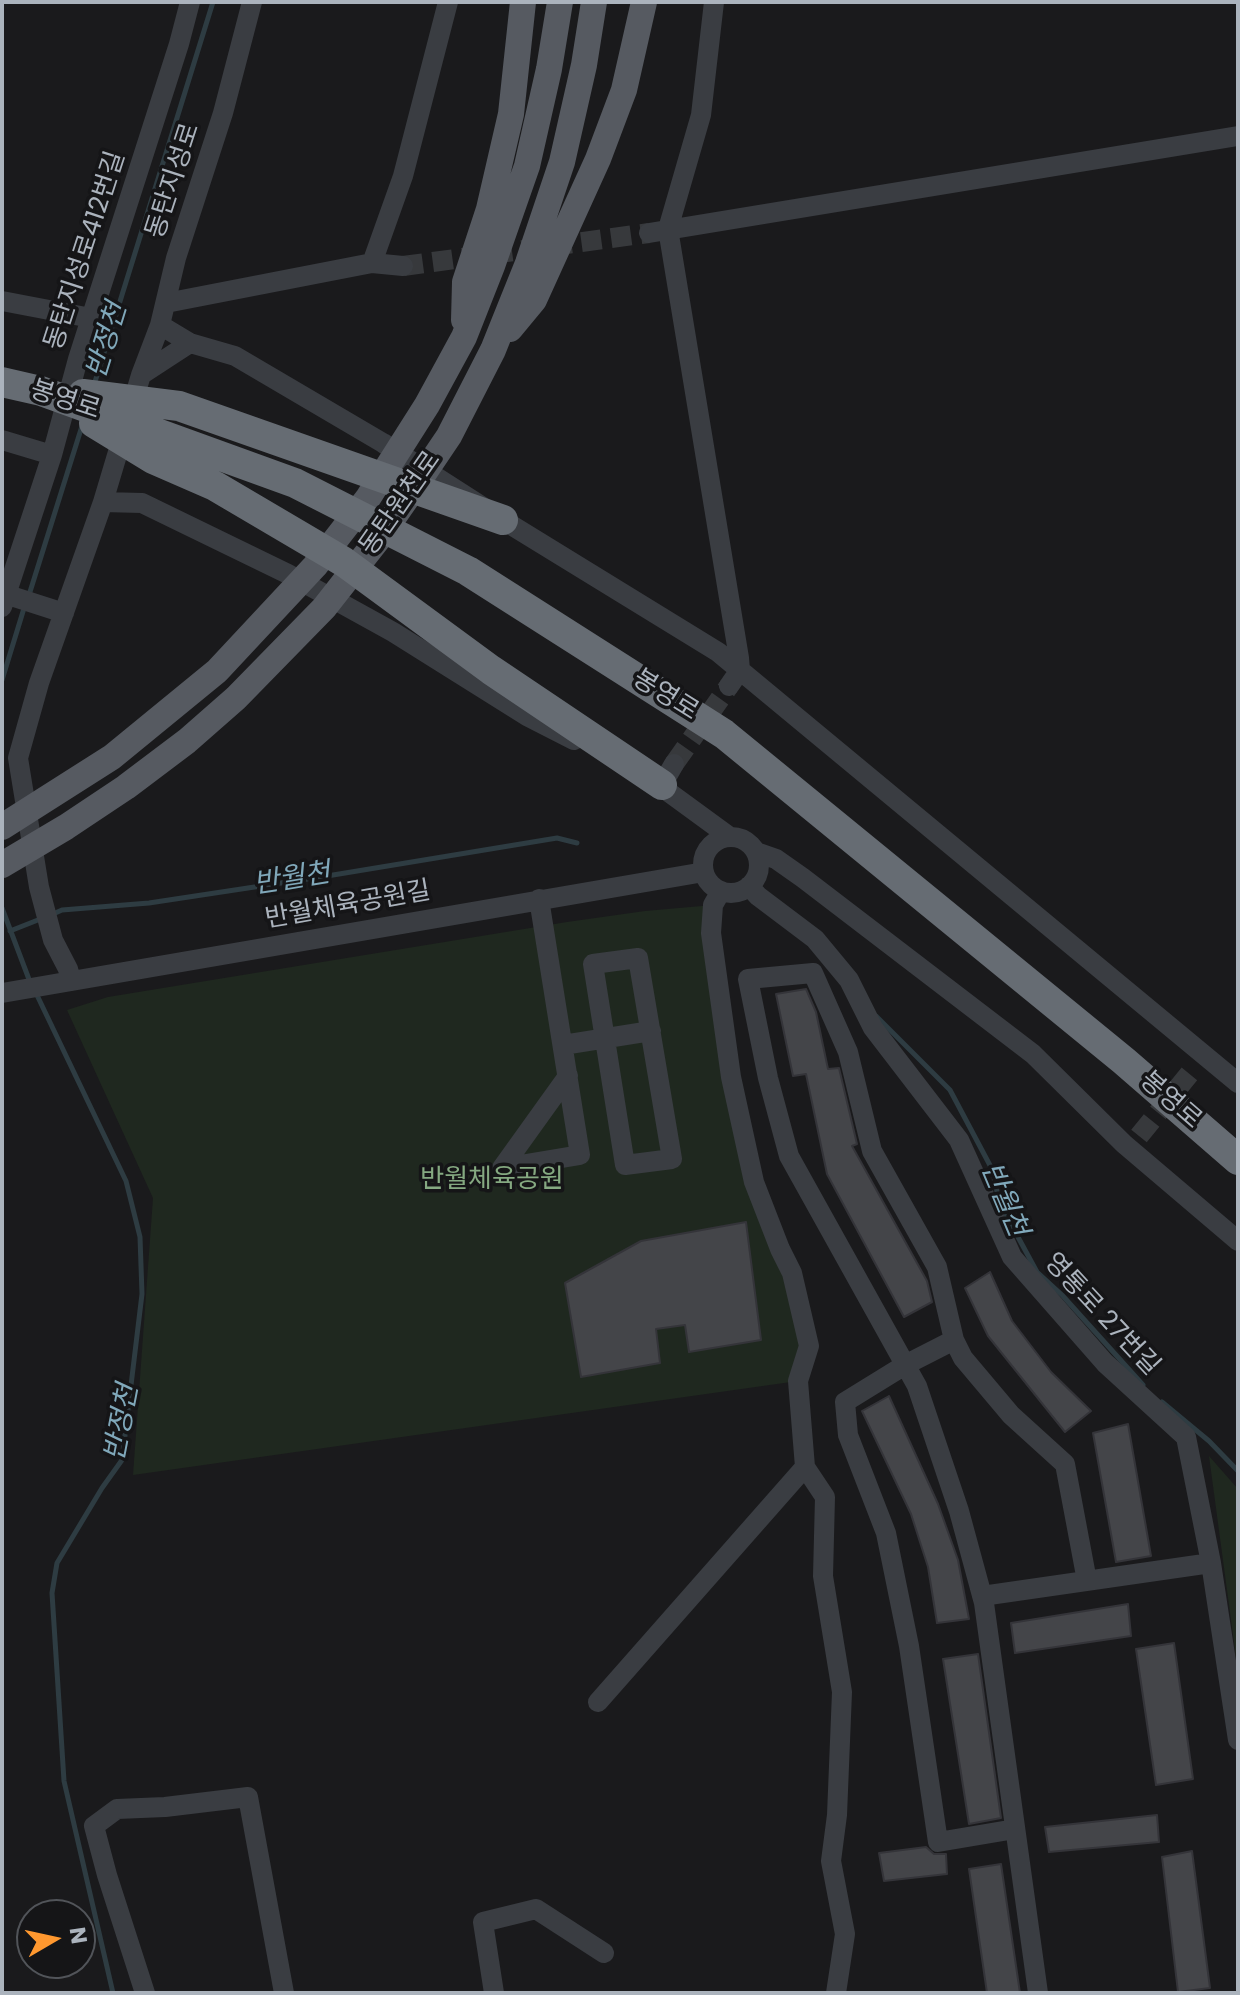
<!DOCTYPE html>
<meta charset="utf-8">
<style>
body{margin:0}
#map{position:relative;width:1240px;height:1995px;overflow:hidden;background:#1a1a1c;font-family:Poppins,sans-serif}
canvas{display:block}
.frame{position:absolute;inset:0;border:4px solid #abb3bd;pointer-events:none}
.north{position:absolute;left:16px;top:1899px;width:80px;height:80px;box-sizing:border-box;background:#151517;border:2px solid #515459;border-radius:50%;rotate:81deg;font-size:22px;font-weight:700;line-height:32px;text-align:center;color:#abb3bd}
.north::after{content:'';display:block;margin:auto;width:28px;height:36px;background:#ff982f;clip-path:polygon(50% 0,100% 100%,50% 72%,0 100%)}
</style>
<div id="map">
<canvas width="1240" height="1995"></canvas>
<div class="frame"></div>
<div class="north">N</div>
</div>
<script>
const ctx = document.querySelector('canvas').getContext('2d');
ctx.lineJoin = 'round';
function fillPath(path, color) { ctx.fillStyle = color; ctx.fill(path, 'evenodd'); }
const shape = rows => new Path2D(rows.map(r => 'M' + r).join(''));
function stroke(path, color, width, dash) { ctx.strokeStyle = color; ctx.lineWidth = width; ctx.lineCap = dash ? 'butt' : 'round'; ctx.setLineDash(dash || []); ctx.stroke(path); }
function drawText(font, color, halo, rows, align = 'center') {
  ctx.font = font + ' Poppins,"Noto Sans KR",sans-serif'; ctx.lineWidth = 7; ctx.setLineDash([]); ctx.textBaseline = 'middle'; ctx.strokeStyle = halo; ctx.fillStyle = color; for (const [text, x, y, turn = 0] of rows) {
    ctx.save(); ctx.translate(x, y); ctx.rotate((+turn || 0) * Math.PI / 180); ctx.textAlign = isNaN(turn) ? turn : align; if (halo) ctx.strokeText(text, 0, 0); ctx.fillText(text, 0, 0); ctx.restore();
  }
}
const green = shape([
 [713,905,731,1077,809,1346,798,1381,133,1475,153,1198,67,1010,108,997,567,922,645,911],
 [1209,1456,1238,1489,1238,1672]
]);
const stream = shape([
 [94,385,213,2],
 [29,595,82,426],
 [2,680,25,605],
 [2,908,30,982],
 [53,914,62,910,149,903,327,876,557,838,577,843],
 [10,931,43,918],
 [35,991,126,1181,140,1237,142,1294,122,1460,102,1488,57,1563,52,1593,64,1781,113,1993],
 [876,1016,950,1090,993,1171,999,1202,1037,1272,1062,1295,1143,1385],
 [1162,1402,1209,1441,1238,1471]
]);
const building = shape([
 [806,989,816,1012,828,1069,839,1068,857,1144,852,1146,927,1281,932,1302,904,1317,827,1174,806,1074,793,1076,776,994,806,989],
 [746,1222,761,1340,689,1352,685,1325,656,1329,660,1363,581,1377,565,1283,641,1241,746,1222],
 [990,1272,1012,1321,1051,1372,1091,1411,1065,1432,988,1336,965,1288,990,1272],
 [889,1396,938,1504,958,1560,969,1619,937,1623,928,1567,911,1514,862,1411,889,1396],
 [1128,1424,1151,1556,1116,1562,1093,1433,1128,1424],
 [1128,1604,1131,1636,1015,1653,1011,1623,1128,1604],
 [1174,1643,1193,1779,1156,1785,1136,1649,1174,1643],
 [978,1654,1001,1818,969,1824,943,1659,978,1654],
 [1157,1815,1159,1842,1049,1852,1045,1827,1157,1815],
 [926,1847,934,1854,946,1854,947,1874,884,1881,879,1853,926,1847],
 [1192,1851,1210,1988,1178,1992,1162,1857,1192,1851],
 [1001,1864,1020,1993,987,1993,969,1869,1001,1864]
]);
const minorTunnel = shape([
 [403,266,649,233],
 [674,764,729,686],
 [1139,1136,1195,1067]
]);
const minor = shape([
 [714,2,701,115,668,229,739,658,740,670,729,686],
 [649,233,1238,136],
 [372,263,403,266],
 [2,301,91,318],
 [166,303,372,263,403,176,448,2],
 [160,325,190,343,235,356,383,443,503,520,718,652,1238,1083],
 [141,375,190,343],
 [2,440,52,455],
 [103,502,142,503,288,574,393,632,527,716,574,740],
 [8,595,64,613],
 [2,607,52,455,78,359,179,44,190,2],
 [652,780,730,837],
 [662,785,674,764],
 '703 865a28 28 0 1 1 56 0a28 28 0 1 1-56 0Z',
 [756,852,776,859,803,878,1033,1054,1124,1144,1238,1241],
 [749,886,758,896,815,939,849,980,873,1028,959,1140,1012,1257,1105,1363,1186,1437,1211,1563],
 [721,891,713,905,711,933,731,1077,754,1182,780,1249,792,1273,809,1346,798,1381,805,1467,825,1497,823,1576,842,1692,837,1815,831,1861,845,1934,836,1993],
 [539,899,580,1155,502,1168,568,1076],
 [638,958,672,1159,625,1165,593,964,638,958],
 [71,981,68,969,53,940,39,887,18,758,39,683,103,502,141,375,160,325,176,258,223,113,252,2],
 [2,993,704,872],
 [563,1045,651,1031],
 [954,1340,937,1267,872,1151,848,1052,813,973,748,979,768,1078,789,1156,917,1386,959,1511,984,1603,1038,1993],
 [982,1596,1211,1563,1238,1740],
 [598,1702,805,1467],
 [1015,1829,938,1842,909,1646,886,1533,848,1435,845,1402,905,1365,954,1340,963,1358,1011,1415,1065,1464,1087,1581],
 [145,1993,107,1875,94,1826,117,1809,165,1807,248,1797,284,1993],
 [494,1993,483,1922,536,1909,604,1953]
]);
const major = shape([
 [464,320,465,282,489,209,511,114,523,2],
 [510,329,534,300,598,159,624,90,644,2],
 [2,827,112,757,217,671,315,566,368,498,427,405,464,337,492,266,527,166,549,69,560,2],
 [2,865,66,827,126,787,187,741,236,698,324,608,379,538,422,476,449,436,493,350,528,263,562,162,584,65,594,2]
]);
const highway = shape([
 [2,382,41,391,295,483,468,571,724,734,1124,1061,1238,1160],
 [83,394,179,406,503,520],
 [94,423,153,459,215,486,344,562,491,670,662,785]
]);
const streetNames = [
 ["동탄지성로",174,181,-72],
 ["동탄지성로412번길",86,251,-72],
 ["봉영로",65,401,18],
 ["동탄원천로",401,504,-55],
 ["봉영로",665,696,32],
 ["반월체육공원길",348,906,-10],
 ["봉영로",1170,1101,41],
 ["영통로 27번길",1101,1315,47]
];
const parkNames = [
 ["반월체육공원",492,1180]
];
const waterNames = [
 ["반정천",108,341,-73],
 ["반월천",292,880,-9],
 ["반월천",1003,1200,67],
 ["반정천",123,1423,-79]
];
fillPath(green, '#1f281f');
stroke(stream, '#2e3c42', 5);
fillPath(building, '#444549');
stroke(building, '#343439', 2);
stroke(minorTunnel, '#37393c', 20, [20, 10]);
stroke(minor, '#3a3d42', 20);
stroke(major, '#565a61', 26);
stroke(highway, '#666c73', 30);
drawText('26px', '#abb3bd', '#151517', streetNames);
drawText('26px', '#85a981', '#151517', parkNames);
drawText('italic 28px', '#80a8ba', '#151517', waterNames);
</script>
